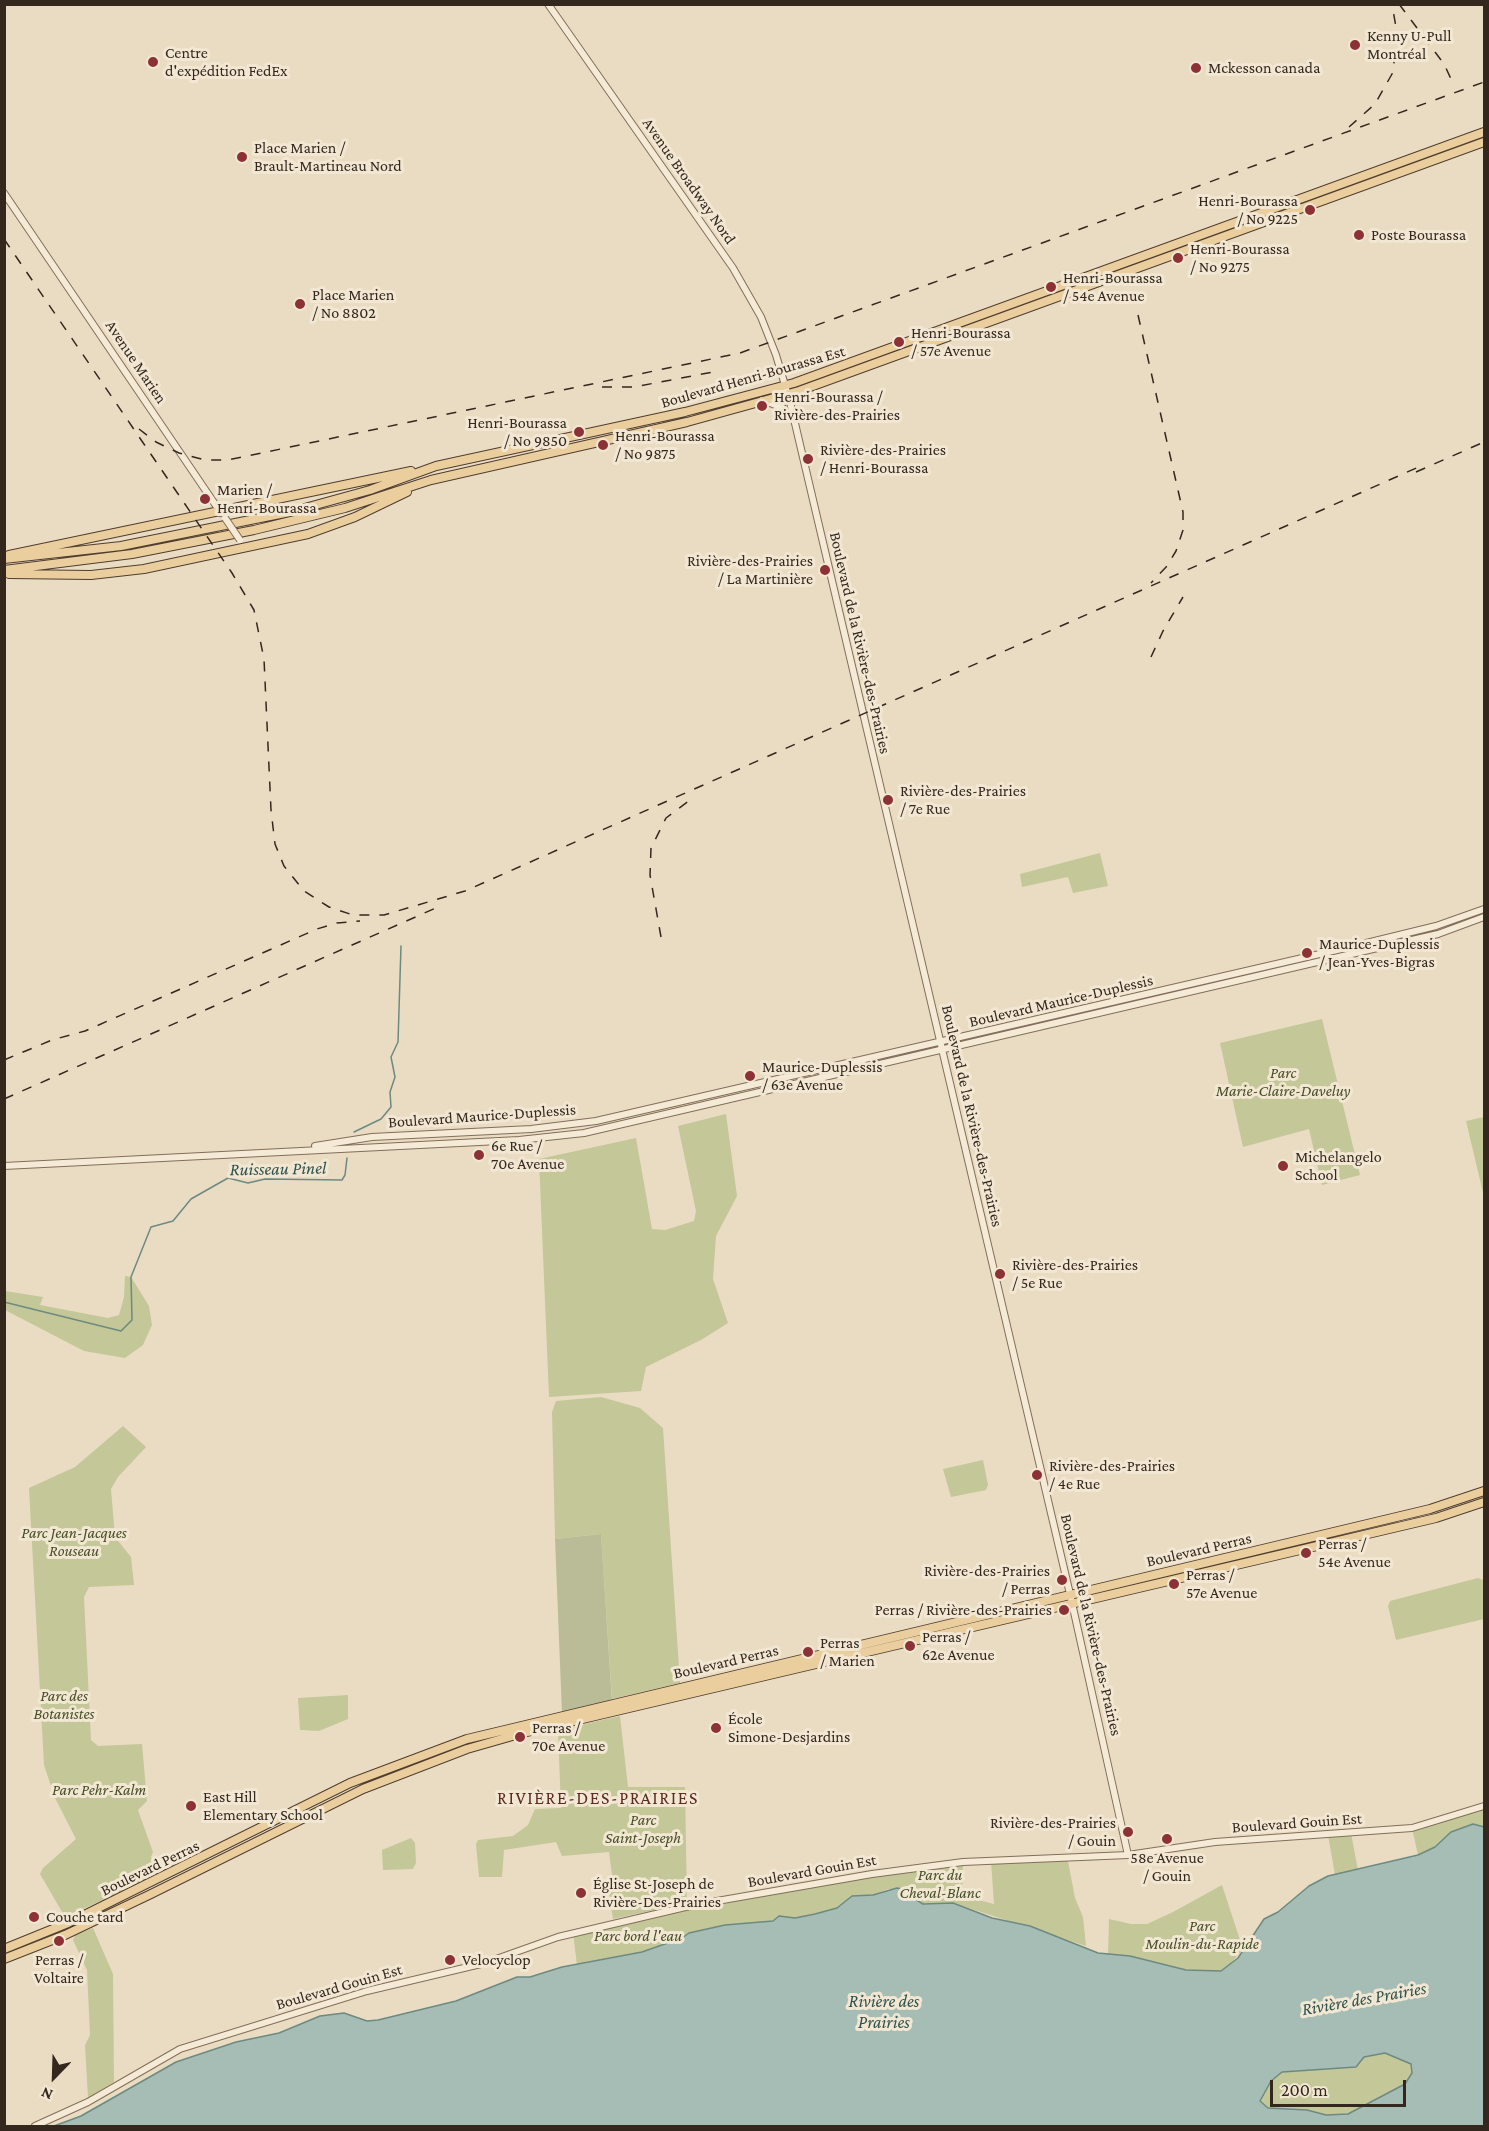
<!DOCTYPE html>
<meta charset="utf-8">
<style>
body{margin:0}
#map{position:relative;width:1489px;height:2131px;overflow:hidden;background:#eadcc3;font-family:"Crimson Pro",serif}
canvas{display:block}
.frame{position:absolute;inset:0;border:6px solid #34271e;pointer-events:none}
.north{position:absolute;left:24px;top:2047px;width:60px;height:60px;-webkit-text-stroke:4px #f2e7d2;paint-order:stroke;rotate:203deg;font-size:16px;font-weight:700;line-height:24px;text-align:center;color:#34271e}
.north::after{content:'';display:block;margin:auto;width:21px;height:27px;background:#34271e;clip-path:polygon(50% 0,100% 100%,50% 72%,0 100%)}
.scale{position:absolute;left:1270px;top:2080px;width:136px;height:27px;box-sizing:border-box;border:3px solid #34271e;border-top:0;padding-left:8px;font-size:18px;line-height:21px;white-space:nowrap;color:#34271e;-webkit-text-stroke:4px #f2e7d2;paint-order:stroke}
</style>
<div id="map">
<canvas width="1489" height="2131"></canvas>
<div class="frame"></div>
<div class="north">N</div>
<div class="scale">200 m</div>
</div>
<script>
const ctx = document.querySelector('canvas').getContext('2d');
ctx.lineJoin = 'round';
function fillPath(path, color) { ctx.fillStyle = color; ctx.fill(path, 'evenodd'); }
const shape = rows => new Path2D(rows.map(r => 'M' + r).join(''));
function stroke(path, color, width, dash) { ctx.strokeStyle = color; ctx.lineWidth = width; ctx.lineCap = dash ? 'butt' : 'round'; ctx.setLineDash(dash || []); ctx.stroke(path); }
function drawText(font, color, halo, rows, align = 'center') {
  ctx.font = font + ' "Crimson Pro",serif'; ctx.lineWidth = 6; ctx.setLineDash([]); ctx.textBaseline = 'middle'; ctx.strokeStyle = halo; ctx.fillStyle = color; for (const [text, x, y, turn = 0] of rows) {
    ctx.save(); ctx.translate(x, y); ctx.rotate((+turn || 0) * Math.PI / 180); ctx.textAlign = isNaN(turn) ? turn : align; if (halo) ctx.strokeText(text, 0, 0); ctx.fillText(text, 0, 0); ctx.restore();
  }
}
const green = shape([
 [1100,853,1108,886,1073,893,1068,877,1022,887,1020,874],
 [1322,1019,1360,1175,1322,1185,1309,1129,1243,1147,1220,1043],
 [726,1114,737,1196,716,1236,713,1279,728,1323,701,1340,646,1367,641,1391,549,1397,539,1159,636,1138,652,1229,665,1230,694,1221,696,1211,678,1126],
 [1484,1117,1484,1197,1466,1121],
 [125,1276,131,1277,149,1306,152,1325,143,1345,125,1358,84,1351,5,1310,5,1291,43,1297,40,1305,108,1318,119,1315,124,1297],
 [601,1397,640,1408,663,1428,680,1683,612,1699,601,1534,555,1539,552,1412,556,1401],
 [123,1426,146,1447,118,1477,111,1489,115,1537,131,1557,134,1585,89,1587,84,1597,91,1740,98,1746,142,1744,147,1801,138,1810,153,1852,151,1857,158,1875,65,1917,40,1874,43,1868,76,1839,55,1798,44,1765,29,1488,75,1467],
 [983,1460,988,1485,986,1490,951,1497,943,1469],
 [1478,1578,1483,1580,1484,1588,1484,1619,1396,1640,1388,1606,1390,1601],
 [348,1695,348,1719,319,1731,300,1730,298,1698],
 [620,1716,628,1787,685,1787,687,1903,613,1919,609,1893,614,1890,609,1852,562,1856,556,1842,504,1850,502,1877,479,1877,476,1844,478,1840,513,1836,528,1825,535,1809,561,1808,558,1730],
 [1484,1806,1484,1827,1473,1824,1451,1832,1435,1847,1418,1855,1412,1828],
 [1351,1833,1358,1870,1335,1875,1328,1835],
 [411,1838,415,1843,416,1863,413,1869,383,1870,382,1850],
 [1067,1856,1075,1898,1083,1917,1086,1946,953,1903,923,1904,910,1890,888,1889,873,1895,852,1896,837,1908,815,1914,795,1918,780,1916,773,1921,725,1925,689,1933,683,1938,642,1952,577,1965,573,1933,694,1905,724,1904,749,1895,963,1862,962,1896,994,1904,991,1861],
 [1222,1885,1243,1949,1227,1968,1221,1971,1196,1972,1108,1954,1109,1919,1131,1924,1147,1924,1173,1912],
 [93,1928,113,1974,114,2082,88,2098,85,2045,90,2035,87,1970,73,1940,75,1935],
 [1386,2053,1411,2064,1412,2073,1405,2084,1348,2114,1326,2115,1307,2110,1268,2108,1260,2101,1271,2081,1282,2072,1356,2067,1364,2057]
]);
const cemetery = shape([
 [601,1534,612,1702,562,1714,555,1539]
]);
const water = shape([
 [1473,1824,1484,1827,1484,2126,54,2126,81,2116,176,2062,236,2042,279,2033,320,2016,344,2013,367,2021,378,2020,456,2001,517,1977,530,1977,562,1967,642,1952,682,1938,689,1933,725,1925,773,1921,779,1916,795,1918,815,1914,837,1908,852,1896,873,1895,897,1888,912,1891,915,1899,923,1904,953,1903,992,1918,1030,1926,1098,1953,1130,1956,1186,1970,1221,1971,1238,1958,1264,1919,1278,1912,1309,1886,1328,1876,1418,1855,1435,1847,1451,1832,1473,1824],
 [1385,2053,1411,2064,1412,2073,1405,2084,1348,2114,1326,2115,1307,2110,1268,2108,1260,2101,1271,2081,1282,2072,1356,2067,1364,2057,1385,2053]
]);
const stream = shape([
 [354,1132,381,1119,391,1107,390,1092,395,1077,391,1057,398,1042,401,946],
 [4,1302,121,1331,132,1320,131,1277,151,1227,173,1221,191,1199,228,1178,248,1183,265,1179,342,1180,345,1175,347,1158]
]);
const minor = shape([
 [548,4,733,268,761,317,776,355,790,402,864,717,1070,1594,1128,1855],
 [4,193,221,513],
 [762,400,783,408,791,418],
 [315,1146,372,1137,531,1129,596,1121,1350,947,1436,926,1484,909],
 [4,1166,519,1140,584,1133,1373,949,1438,934,1484,917],
 [35,2126,88,2102,180,2049,367,1991,485,1963,558,1937,694,1905,872,1874,963,1862,1128,1855,1215,1842,1412,1828,1484,1806]
]);
const major = shape([
 [9,555,411,471],
 [4,559,121,546,290,512,370,490,436,466,685,412,794,383,1484,132],
 [4,570,132,554,254,530,345,508,431,480,687,422,799,391,1484,142],
 [9,574,91,575,144,569,308,534,355,517,407,492],
 [4,1949,68,1923,350,1783,467,1739,1430,1509,1484,1491],
 [4,1959,65,1935,151,1894,363,1789,467,1749,523,1733,1436,1518,1484,1502]
]);
const rail = shape([
 [1399,4,1444,64,1452,81],
 [1349,127,1375,104,1392,74,1398,39,1392,4],
 [4,239,232,573,254,610,264,659,271,810,275,844,284,866,304,891,329,907,353,915,384,915,465,891,1423,465],
 [1138,315,1183,512,1183,530,1176,551,1167,566,1151,583],
 [602,387,634,387,718,371],
 [139,429,156,442,179,453,205,460,228,460,740,353,1484,82],
 [1416,472,1484,442],
 [1151,657,1163,631,1183,597],
 [661,937,650,875,651,848,666,818,694,797],
 [4,1060,52,1040,85,1031,317,929,337,923,360,921],
 [4,1099,438,907]
]);
const minorBridge = shape([
 [225,518,240,540]
]);
const markers = [
 [1355,45,6,"#8c3136"],
 [153,62,6,"#8c3136"],
 [1196,68,6,"#8c3136"],
 [242,157,6,"#8c3136"],
 [1310,210,6,"#8c3136"],
 [1359,235,6,"#8c3136"],
 [1178,258,6,"#8c3136"],
 [1051,287,6,"#8c3136"],
 [300,304,6,"#8c3136"],
 [899,342,6,"#8c3136"],
 [762,406,6,"#8c3136"],
 [579,432,6,"#8c3136"],
 [603,445,6,"#8c3136"],
 [808,459,6,"#8c3136"],
 [205,499,6,"#8c3136"],
 [825,570,6,"#8c3136"],
 [888,800,6,"#8c3136"],
 [1307,953,6,"#8c3136"],
 [750,1076,6,"#8c3136"],
 [479,1155,6,"#8c3136"],
 [1283,1166,6,"#8c3136"],
 [1000,1274,6,"#8c3136"],
 [1037,1475,6,"#8c3136"],
 [1306,1553,6,"#8c3136"],
 [1062,1580,6,"#8c3136"],
 [1174,1584,6,"#8c3136"],
 [1064,1610,6,"#8c3136"],
 [910,1646,6,"#8c3136"],
 [808,1652,6,"#8c3136"],
 [716,1728,6,"#8c3136"],
 [520,1737,6,"#8c3136"],
 [191,1806,6,"#8c3136"],
 [1128,1832,6,"#8c3136"],
 [1167,1839,6,"#8c3136"],
 [581,1893,6,"#8c3136"],
 [34,1917,6,"#8c3136"],
 [59,1941,6,"#8c3136"],
 [450,1960,6,"#8c3136"]
];
const poiNames = [
 ["Kenny U-Pull",1367,36],
 ["Montréal",1367,54],
 ["Centre",165,53],
 ["d'expédition FedEx",165,71],
 ["Mckesson canada",1208,68],
 ["Place Marien /",254,148],
 ["Brault-Martineau Nord",254,166],
 ["Henri-Bourassa",1298,201,"right"],
 ["/ No 9225",1298,219,"right"],
 ["Poste Bourassa",1371,235],
 ["Henri-Bourassa",1190,249],
 ["/ No 9275",1190,267],
 ["Henri-Bourassa",1063,278],
 ["/ 54e Avenue",1063,296],
 ["Place Marien",312,295],
 ["/ No 8802",312,313],
 ["Henri-Bourassa",911,333],
 ["/ 57e Avenue",911,351],
 ["Henri-Bourassa /",774,397],
 ["Rivière-des-Prairies",774,415],
 ["Henri-Bourassa",567,423,"right"],
 ["/ No 9850",567,441,"right"],
 ["Henri-Bourassa",615,436],
 ["/ No 9875",615,454],
 ["Rivière-des-Prairies",820,450],
 ["/ Henri-Bourassa",820,468],
 ["Marien /",217,490],
 ["Henri-Bourassa",217,508],
 ["Rivière-des-Prairies",813,561,"right"],
 ["/ La Martinière",813,579,"right"],
 ["Rivière-des-Prairies",900,791],
 ["/ 7e Rue",900,809],
 ["Maurice-Duplessis",1319,944],
 ["/ Jean-Yves-Bigras",1319,962],
 ["Maurice-Duplessis",762,1067],
 ["/ 63e Avenue",762,1085],
 ["6e Rue /",491,1146],
 ["70e Avenue",491,1164],
 ["Michelangelo",1295,1157],
 ["School",1295,1175],
 ["Rivière-des-Prairies",1012,1265],
 ["/ 5e Rue",1012,1283],
 ["Rivière-des-Prairies",1049,1466],
 ["/ 4e Rue",1049,1484],
 ["Perras /",1318,1544],
 ["54e Avenue",1318,1562],
 ["Rivière-des-Prairies",1050,1571,"right"],
 ["/ Perras",1050,1589,"right"],
 ["Perras /",1186,1575],
 ["57e Avenue",1186,1593],
 ["Perras / Rivière-des-Prairies",1052,1610,"right"],
 ["Perras /",922,1637],
 ["62e Avenue",922,1655],
 ["Perras",820,1643],
 ["/ Marien",820,1661],
 ["École",728,1719],
 ["Simone-Desjardins",728,1737],
 ["Perras /",532,1728],
 ["70e Avenue",532,1746],
 ["East Hill",203,1797],
 ["Elementary School",203,1815],
 ["Rivière-des-Prairies",1116,1823,"right"],
 ["/ Gouin",1116,1841,"right"],
 ["58e Avenue",1167,1858,"center"],
 ["/ Gouin",1167,1876,"center"],
 ["Église St-Joseph de",593,1884],
 ["Rivière-Des-Prairies",593,1902],
 ["Couche tard",46,1917],
 ["Perras /",59,1960,"center"],
 ["Voltaire",59,1978,"center"],
 ["Velocyclop",462,1960]
];
const streetNames = [
 ["Avenue Broadway Nord",689,181,55],
 ["Avenue Marien",136,362,56],
 ["Boulevard Henri-Bourassa Est",753,377,-16],
 ["Boulevard de la Rivière-des-Prairies",860,643,77],
 ["Boulevard Maurice-Duplessis",1061,1001,-13],
 ["Boulevard Maurice-Duplessis",482,1116,-4],
 ["Boulevard de la Rivière-des-Prairies",972,1116,77],
 ["Boulevard Perras",1199,1550,-13],
 ["Boulevard de la Rivière-des-Prairies",1091,1625,77],
 ["Boulevard Perras",726,1662,-13],
 ["Boulevard Gouin Est",1297,1823,-4],
 ["Boulevard Perras",150,1868,-26],
 ["Boulevard Gouin Est",812,1871,-10],
 ["Boulevard Gouin Est",339,1987,-16]
];
const parkNames = [
 ["Parc",1283,1073],
 ["Marie-Claire-Daveluy",1283,1091],
 ["Parc Jean-Jacques",74,1533],
 ["Rouseau",74,1551],
 ["Parc des",64,1696],
 ["Botanistes",64,1714],
 ["Parc Pehr-Kalm",99,1790],
 ["Parc",643,1820],
 ["Saint-Joseph",643,1838],
 ["Parc du",940,1875],
 ["Cheval-Blanc",940,1893],
 ["Parc",1202,1926],
 ["Moulin-du-Rapide",1202,1944],
 ["Parc bord l'eau",638,1936]
];
const waterNames = [
 ["Ruisseau Pinel",278,1169,-1],
 ["Rivière des Prairies",1364,1999,-10],
 ["Rivière des",884,2001],
 ["Prairies",884,2022]
];
const neighbourhoodNames = [
 ["RIVIÈRE-DES-PRAIRIES",598,1798]
];
fillPath(green, '#c4c798');
fillPath(cemetery, '#babc97');
fillPath(water, '#a5bdb5');
stroke(water, '#6d8a81', 1.5);
stroke(stream, '#6d8a81', 1.5);
stroke(minor, '#826e5b', 8);
stroke(major, '#503d2f', 10);
stroke(minor, '#f5ead5', 6);
stroke(major, '#eace9e', 8);
stroke(rail, '#34271e', 1.5, [10, 10]);
stroke(minorBridge, '#826e5b', 8, []);
stroke(minorBridge, '#f5ead5', 6);
for (const [x, y, r, color] of markers) { const dot = new Path2D(); dot.arc(x, y, r, 0, 2 * Math.PI); ctx.fillStyle = color; ctx.fill(dot); stroke(dot, '#f2e7d2', 2); }
drawText('16px', '#34271e', '#f2e7d2', poiNames, 'left');
drawText('16px', '#34271e', '#f2e7d2', streetNames);
drawText('italic 16px', '#464e27', '#f2e7d2', parkNames);
drawText('italic 18px', '#2f524e', '#f2e7d2', waterNames);
ctx.letterSpacing = '1.5px';
drawText('18px', '#5c2b21', '#f2e7d2', neighbourhoodNames);
ctx.letterSpacing = '0px';
</script>
